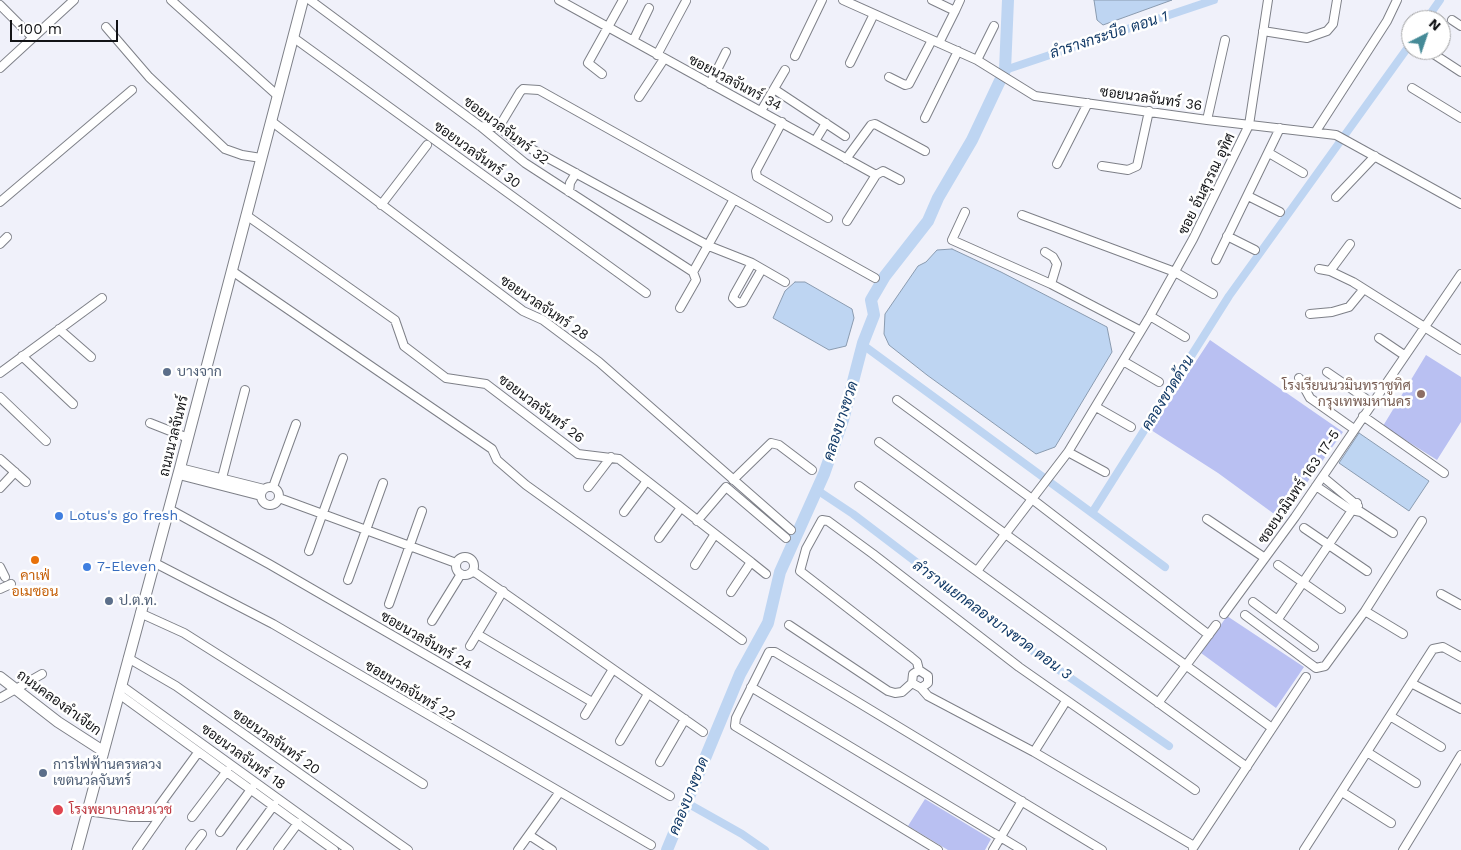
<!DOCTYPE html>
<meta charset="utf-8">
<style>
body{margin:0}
#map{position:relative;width:1461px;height:850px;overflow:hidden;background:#f0f1fa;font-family:"Work Sans",sans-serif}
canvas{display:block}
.north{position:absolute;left:1401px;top:10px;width:50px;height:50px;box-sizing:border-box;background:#fff;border:1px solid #a0a1a2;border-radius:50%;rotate:41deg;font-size:14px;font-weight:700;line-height:20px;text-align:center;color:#121316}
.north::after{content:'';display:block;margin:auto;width:18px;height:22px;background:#458a97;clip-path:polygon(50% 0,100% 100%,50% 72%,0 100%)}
.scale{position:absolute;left:10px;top:20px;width:108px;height:22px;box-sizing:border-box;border:2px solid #121316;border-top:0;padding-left:6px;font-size:15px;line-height:18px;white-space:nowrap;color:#121316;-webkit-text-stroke:4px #fff;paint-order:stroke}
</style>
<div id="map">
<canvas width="1461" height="850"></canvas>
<div class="north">N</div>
<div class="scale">100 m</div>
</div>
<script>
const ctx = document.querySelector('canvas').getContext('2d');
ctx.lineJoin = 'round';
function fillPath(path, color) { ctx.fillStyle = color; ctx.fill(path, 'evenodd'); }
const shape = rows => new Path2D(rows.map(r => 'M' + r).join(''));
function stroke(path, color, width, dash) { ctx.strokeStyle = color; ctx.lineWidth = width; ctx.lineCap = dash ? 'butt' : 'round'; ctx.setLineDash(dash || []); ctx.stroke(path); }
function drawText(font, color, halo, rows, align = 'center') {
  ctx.font = font + ' "Work Sans",Sarabun,sans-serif'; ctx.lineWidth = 5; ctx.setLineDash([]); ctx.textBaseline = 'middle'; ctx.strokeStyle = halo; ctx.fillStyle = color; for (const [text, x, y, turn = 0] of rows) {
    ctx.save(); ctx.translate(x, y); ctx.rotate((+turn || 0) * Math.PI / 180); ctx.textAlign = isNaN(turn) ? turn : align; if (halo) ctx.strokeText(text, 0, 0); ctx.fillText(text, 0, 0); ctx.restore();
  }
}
const green = shape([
 [1210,340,1343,432,1281,519,1218,473,1151,430],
 [1426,355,1461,377,1461,422,1437,460,1383,426],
 [1227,616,1304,667,1276,708,1201,653],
 [925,799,991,839,985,850,948,850,908,826]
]);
const water = shape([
 [1094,0,1172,0,1103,25,1097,20,1094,0],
 [952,249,1001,272,1107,327,1112,352,1055,447,1036,454,927,375,889,345,884,334,885,314,918,266,926,262,937,250,952,249],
 [795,282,805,282,852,309,854,318,846,346,829,350,773,318,785,291,795,282],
 [1359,433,1429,481,1409,511,1339,463,1359,433]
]);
const canal = shape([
 [1426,20,1440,0],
 [1005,70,1214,0],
 [863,345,1092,513,1229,296,1411,43],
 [817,490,853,514,1046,661,1169,746],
 [1092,513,1165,567],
 [687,803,742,834,765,850]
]);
const river = shape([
 [667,850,740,674,768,623,780,572,824,474,843,420,863,343,874,315,871,300,885,276,928,221,938,198,972,140,1005,70,1008,0]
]);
const street = shape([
 [171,0,278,96],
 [310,0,480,126,525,163,693,272],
 [559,0,876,175,883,171,900,180],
 [843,0,977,60,1035,96,1207,120,1336,135,1461,204],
 [932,0,955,11,939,43],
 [0,5,33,38],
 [955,11,960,0],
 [1452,20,1461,26],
 [106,27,149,77,225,149,242,155,261,158],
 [1263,31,1307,38,1327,31,1333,24,1337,0],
 [294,38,646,293],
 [633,41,649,8],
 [1432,53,1461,72],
 [657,55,686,1],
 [795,56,822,0],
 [977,60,994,26],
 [850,63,874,14],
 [0,68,74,0],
 [602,74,588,63,623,0],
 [889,77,905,85,909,84,932,40],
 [710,84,726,52],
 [1412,88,1461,118],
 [774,89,845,136],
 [639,97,664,59],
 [761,111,785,70],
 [925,118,958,51],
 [1207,120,1225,40],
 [271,121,523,311,543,320,599,362,791,530],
 [782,122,756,171,757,177,828,218],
 [480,126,499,127,520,92,523,89,539,90,875,278],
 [499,127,515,140,709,246,752,263,785,282],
 [1316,131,1387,21,1397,0],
 [815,141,826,123],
 [1269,153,1303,173],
 [846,159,871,125,875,124,925,151],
 [1057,164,1088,103],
 [1102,166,1128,170,1137,166,1149,111],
 [569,192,570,183,576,173],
 [1248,196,1280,212],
 [1336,197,1375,156],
 [0,202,132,90],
 [381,205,427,145],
 [965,212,952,240,1051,284,1141,331],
 [246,215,395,320,404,346,446,378,486,384,578,454,619,459,751,562,731,592],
 [1022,215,1175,272,1213,294],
 [847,221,876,175],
 [1227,236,1255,250],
 [0,244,7,237],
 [1045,252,1053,257,1057,264,1051,284],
 [1216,260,1280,128],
 [752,263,734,295,733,298,738,303,743,302,762,269],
 [1319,269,1330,271,1353,282,1461,350],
 [232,271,492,449,497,460,526,485,742,640],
 [1330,271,1350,244],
 [680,308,696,280,693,272,734,199],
 [1310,314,1332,312,1349,307,1363,290],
 [1150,316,1185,337],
 [59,329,91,357],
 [1379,338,1404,355],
 [22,356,73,404],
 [1123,361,1159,382],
 [1327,372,1372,403],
 [0,373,102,298],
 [1299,378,1310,398,1354,429],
 [0,397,46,441],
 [897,400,1032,499,1209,635],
 [1096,407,1131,427],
 [1363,416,1444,473],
 [150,423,188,438],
 [879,442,1272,728],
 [1068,452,1105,472],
 [0,459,26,482],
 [180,468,264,489],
 [179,475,261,496],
 [1323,477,1358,506],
 [222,478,245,390],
 [733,480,771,443,779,445,812,470],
 [859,486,1247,767],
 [1316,486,1351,510,1361,512,1393,533],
 [273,487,296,424],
 [588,487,611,457],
 '261 496a9 9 0 1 1 18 0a9 9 0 1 1-18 0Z',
 [0,488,15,472],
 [279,498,456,563],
 [169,509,269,564,670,796],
 [624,512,646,482],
 [1207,519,1265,558],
 [697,521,726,487,786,538],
 [1304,528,1367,571],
 [659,538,680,509],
 [309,551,343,458],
 '456 566a9 9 0 1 1 18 0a9 9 0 1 1-18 0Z',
 [751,562,766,574],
 [155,563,273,624,651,845],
 [695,565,715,534],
 [1278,565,1341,609],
 [0,567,5,577],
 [473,571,703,732],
 [977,571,1068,452,1150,316,1193,239,1249,125,1268,0],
 [348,580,383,483],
 [0,589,11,584],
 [1441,594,1461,605],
 [1253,602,1314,647],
 [389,604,422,511],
 [1365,611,1403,634],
 [140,613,184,633,423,784],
 [1224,614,1295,517,1461,274],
 [1245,615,1316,668,1325,666,1365,611,1422,521],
 [1278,619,1357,503],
 [432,621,461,574],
 [789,625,888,691,895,693,902,692,912,683],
 [477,634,592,702],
 [470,646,503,591],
 [128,658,176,686,408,850],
 [919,670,917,662,911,657,800,571,806,549,822,520,828,521,873,554,1019,667,1195,790],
 [1411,683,1461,709],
 [122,686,349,850],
 [751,687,1022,850],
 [921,688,928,683,928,676,919,670,913,674,912,683,921,688,928,696,1034,752,1194,846],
 [119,694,334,850],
 [0,698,42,674],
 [1158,703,1216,625],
 [585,715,613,669],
 [1390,716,1441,747],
 [620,741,648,694],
 [1034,752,1066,701],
 [1367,752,1416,783],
 [660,762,685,719],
 [1342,792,1391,823],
 [87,811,131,817,151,817,197,754],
 [192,817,227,771],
 [220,832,252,788],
 [529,835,552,850],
 [1193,848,1306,677],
 [137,850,167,807],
 [190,850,202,834],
 [241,850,274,805],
 [278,850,298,823],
 [518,850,559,793],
 [938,850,735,726,736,718,769,652,775,652,1102,850],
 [993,850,1022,801],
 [1304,850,1433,649,1443,647,1461,657],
 [1403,850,1461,755]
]);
const secondary = shape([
 [0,677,58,722,103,751],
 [77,850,180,468,303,0]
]);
const markers = [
 [167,372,5,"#5c6f8a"],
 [1421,394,5,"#8d6e63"],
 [59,516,5,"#3f7fe0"],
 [35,560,5,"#e8710a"],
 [87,567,5,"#3f7fe0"],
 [109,601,5,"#5c6f8a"],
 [43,773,5,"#5c6f8a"],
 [58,810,6,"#e0444e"]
];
const streetNames = [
 ["ซอยนวลจันทร์ 34",735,83,28],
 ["ซอยนวลจันทร์ 36",1151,99,8],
 ["ซอยนวลจันทร์ 32",506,131,37],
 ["ซอยนวลจันทร์ 30",477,155,36],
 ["ซอย อ้นสุวรณ อุทิศ",1207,184,-64],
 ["ซอยนวลจันทร์ 28",544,308,34],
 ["ซอยนวลจันทร์ 26",541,409,37],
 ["ถนนนวลจันทร์",174,436,-76],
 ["ซอยนวมินทร์ 163 17-5",1299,487,-56],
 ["ซอยนวลจันทร์ 24",426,641,30],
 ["ซอยนวลจันทร์ 22",410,691,31],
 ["ถนนคลองลำเจียก",59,703,36],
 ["ซอยนวลจันทร์ 20",276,742,35],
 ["ซอยนวลจันทร์ 18",243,757,36]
];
const serviceNames = [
 ["บางจาก",177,372],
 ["ป.ต.ท.",119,601],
 ["การไฟฟ้านครหลวง",53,765],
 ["เขตนวลจันทร์",53,781]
];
const educationNames = [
 ["โรงเรียนนวมินทราชูทิศ",1411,386],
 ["กรุงเทพมหานคร",1411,402]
];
const shopNames = [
 ["Lotus's go fresh",69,516],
 ["7-Eleven",97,567]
];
const foodNames = [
 ["คาเฟ่",35,576],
 ["อเมซอน",35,592]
];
const healthNames = [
 ["โรงพยาบาลนวเวช",69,810]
];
const waterNames = [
 ["ลำรางกระบือ ตอน 1",1109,35,-18],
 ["คลองขวดด้วน",1168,393,-58],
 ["คลองบางขวด",841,421,-72],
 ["ลำรางแยกคลองบางขวด ตอน 3",992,620,36],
 ["คลองบางขวด",689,796,-68]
];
fillPath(green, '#b9c0f2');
fillPath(water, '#bed5f2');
stroke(water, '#8a9bb0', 1);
stroke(canal, '#bed5f2', 8);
stroke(river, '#bed5f2', 12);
stroke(street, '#7e8088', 10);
stroke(secondary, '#7e8088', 12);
stroke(street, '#fff', 8);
stroke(secondary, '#fff', 10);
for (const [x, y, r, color] of markers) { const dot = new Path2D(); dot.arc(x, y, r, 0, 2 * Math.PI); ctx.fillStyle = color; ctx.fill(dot); stroke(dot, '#fff', 2); }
drawText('14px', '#121316', '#fff', streetNames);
drawText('14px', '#4e5e75', '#fff', serviceNames, 'left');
drawText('14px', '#785e54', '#fff', educationNames, 'right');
drawText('14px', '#366cbe', '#fff', shopNames, 'left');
drawText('14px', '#c56008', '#fff', foodNames);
drawText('14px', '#be3a42', '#fff', healthNames, 'left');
drawText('italic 15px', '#123a67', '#fff', waterNames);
</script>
